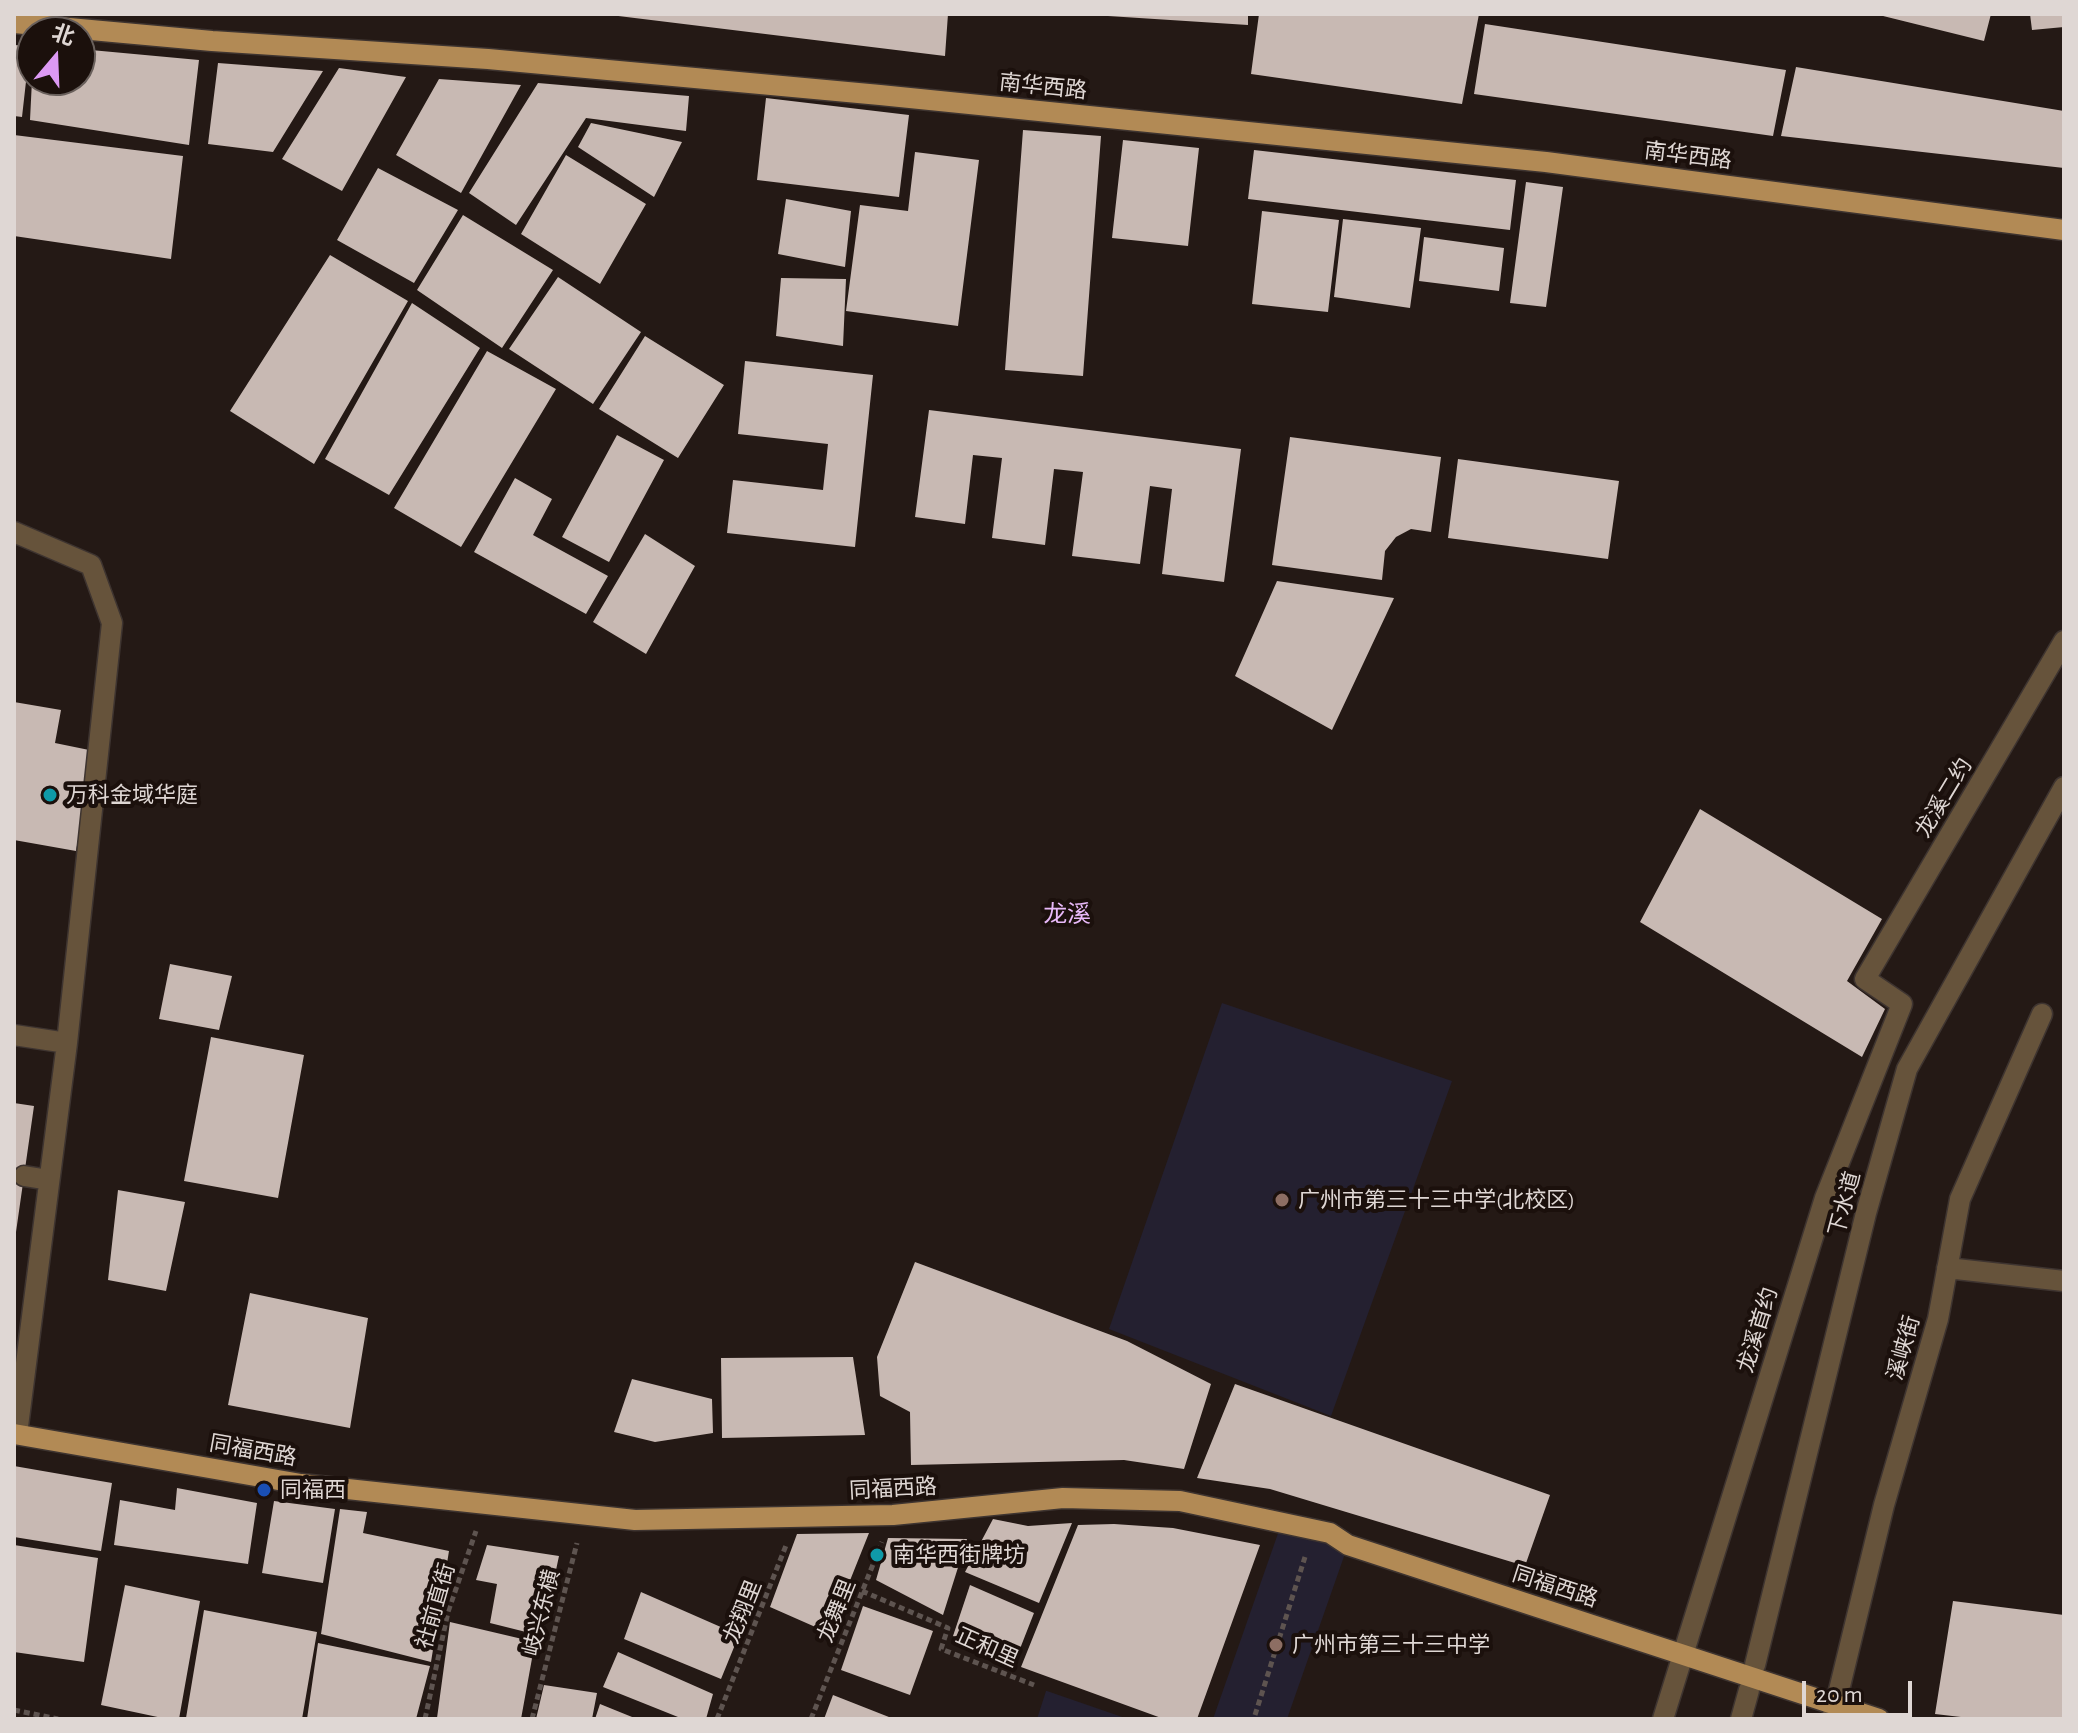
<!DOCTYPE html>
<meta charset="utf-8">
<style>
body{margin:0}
#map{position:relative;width:2078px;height:1733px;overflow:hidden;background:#241915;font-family:"Alegreya Sans","Noto Sans SC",sans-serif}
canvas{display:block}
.frame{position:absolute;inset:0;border:16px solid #dfd7d4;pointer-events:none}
.north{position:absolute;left:16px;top:16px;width:80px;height:80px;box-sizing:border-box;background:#1b100c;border:2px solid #69605c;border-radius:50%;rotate:19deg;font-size:22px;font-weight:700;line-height:32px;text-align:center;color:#dfd7d4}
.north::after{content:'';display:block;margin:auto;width:28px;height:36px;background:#dc99f4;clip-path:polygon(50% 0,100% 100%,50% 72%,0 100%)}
.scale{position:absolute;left:1802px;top:1681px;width:110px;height:36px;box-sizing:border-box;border:4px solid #dfd7d4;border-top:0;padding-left:10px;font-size:24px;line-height:28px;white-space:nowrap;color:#dfd7d4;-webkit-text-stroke:6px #1b100c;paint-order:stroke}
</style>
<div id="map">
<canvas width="2078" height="1733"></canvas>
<div class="frame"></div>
<div class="north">北</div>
<div class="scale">20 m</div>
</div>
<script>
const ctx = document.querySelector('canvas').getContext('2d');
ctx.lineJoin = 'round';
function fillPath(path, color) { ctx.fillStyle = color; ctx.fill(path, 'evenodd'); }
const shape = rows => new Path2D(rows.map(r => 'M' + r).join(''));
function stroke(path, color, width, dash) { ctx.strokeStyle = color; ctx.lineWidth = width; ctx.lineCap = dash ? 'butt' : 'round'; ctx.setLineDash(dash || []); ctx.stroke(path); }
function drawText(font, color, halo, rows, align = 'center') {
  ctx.font = font + ' "Alegreya Sans","Noto Sans SC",sans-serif'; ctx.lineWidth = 8; ctx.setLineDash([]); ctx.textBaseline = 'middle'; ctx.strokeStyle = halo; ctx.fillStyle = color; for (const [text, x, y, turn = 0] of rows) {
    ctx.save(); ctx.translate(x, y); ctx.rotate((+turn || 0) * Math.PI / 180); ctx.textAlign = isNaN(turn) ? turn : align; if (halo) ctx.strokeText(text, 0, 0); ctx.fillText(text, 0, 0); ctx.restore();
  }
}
const education = shape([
 [1222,1003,1452,1081,1331,1416,1109,1329],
 [1282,1522,1348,1545,1287,1719,1213,1719],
 [1046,1691,1047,1691,1128,1719,1037,1719]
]);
const building = shape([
 [602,14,948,14,945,56],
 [1108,14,1248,14,1248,25,1108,16],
 [1259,14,1479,14,1462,104,1251,74],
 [1875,14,1991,14,1984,41],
 [2030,14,2064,14,2064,27,2032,30],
 [1485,24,1786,70,1773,136,1474,94],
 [14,45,30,46,22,117,14,116],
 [80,49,199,60,189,145,30,120,32,80,80,80],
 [218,63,323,71,273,152,208,144],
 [1796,67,2064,111,2064,168,1781,136],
 [339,68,406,77,342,191,282,159],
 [439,79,521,85,461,193,396,155],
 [538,83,689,96,686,131,586,118,516,225,469,193],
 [766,98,909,115,899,197,757,180],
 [591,123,682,142,654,197,578,147],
 [1023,130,1101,136,1083,376,1005,370],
 [14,135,183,156,171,259,14,236],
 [1123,140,1199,148,1188,246,1112,238],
 [1254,150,1516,180,1510,230,1248,199],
 [915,152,979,160,958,326,846,311,860,205,908,211],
 [566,155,646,204,600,284,521,234],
 [378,168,458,210,414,283,337,240],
 [1526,182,1563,187,1546,307,1510,303],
 [786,199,851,211,845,267,778,254],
 [1262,211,1339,220,1328,312,1252,304],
 [463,215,553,270,502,348,417,290],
 [1343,219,1421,228,1410,308,1334,297],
 [1424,237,1504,248,1499,291,1419,281],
 [330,255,408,301,314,464,230,411],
 [558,277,641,332,593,404,509,349],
 [781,278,846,279,843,346,776,336],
 [412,303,480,348,389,495,325,459],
 [645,336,724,385,678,458,599,409],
 [487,351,556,389,461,547,394,508],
 [745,361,873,375,855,547,727,533,733,480,823,490,828,444,738,434],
 [929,410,1241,449,1224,582,1162,574,1172,489,1150,486,1140,564,1072,556,1083,472,1054,469,1045,545,992,538,1002,458,973,455,965,524,915,517],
 [617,435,664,460,609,562,562,537],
 [1290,437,1441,457,1431,532,1411,529,1396,537,1385,551,1382,580,1272,565],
 [1458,459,1619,481,1608,559,1448,538],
 [515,478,552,499,533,535,608,576,586,614,474,552],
 [645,534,695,566,646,654,593,622],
 [1277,581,1394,598,1332,730,1235,676],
 [14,702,61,710,55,743,94,751,76,851,14,840],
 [1700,809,1882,919,1847,981,1885,1009,1862,1057,1640,922],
 [170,964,232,976,219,1030,159,1019],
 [211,1037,304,1055,278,1198,184,1181],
 [14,1103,34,1106,16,1232,14,1232],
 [118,1190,185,1202,166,1291,108,1280],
 [915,1262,1127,1341,1211,1384,1184,1469,1124,1460,911,1465,910,1412,880,1396,877,1357],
 [250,1293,368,1318,350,1428,228,1405],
 [853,1357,865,1435,722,1438,721,1358],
 [632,1379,712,1399,713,1433,655,1442,614,1432],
 [1235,1384,1550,1495,1525,1566,1270,1489,1197,1478],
 [14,1466,112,1483,101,1551,14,1537],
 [177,1488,257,1503,248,1564,114,1545,120,1500,175,1510],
 [274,1501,335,1509,323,1583,262,1573],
 [340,1509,367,1512,363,1533,449,1551,431,1662,321,1634],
 [993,1519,1028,1526,1072,1523,1039,1603,965,1572],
 [1114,1524,1173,1528,1260,1545,1197,1719,1164,1719,1021,1667,1078,1525],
 [869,1533,829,1633,770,1607,797,1534],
 [888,1538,967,1539,943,1615,876,1580],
 [14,1545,98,1558,84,1662,14,1652],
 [487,1545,559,1556,542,1636,490,1623,497,1584,476,1580],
 [125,1585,200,1601,179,1719,167,1719,101,1705],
 [970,1585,1034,1613,1014,1664,953,1636],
 [641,1592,739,1635,721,1679,624,1639],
 [1953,1601,2064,1615,2064,1719,1978,1719,1935,1714],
 [863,1606,933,1631,910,1695,841,1670],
 [204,1610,317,1632,302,1719,186,1718],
 [450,1622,535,1642,521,1719,437,1718],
 [318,1643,430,1666,416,1719,307,1719],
 [618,1652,713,1694,706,1719,683,1719,603,1687],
 [544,1685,597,1693,592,1719,536,1719],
 [833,1695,894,1719,824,1719],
 [600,1704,637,1719,595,1719]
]);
const path = shape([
 [862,1591,948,1628,941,1649,1034,1685],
 [14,1710,58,1719],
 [1255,1715,1305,1557],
 [425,1719,448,1612,476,1531],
 [532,1719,577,1543],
 [717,1719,787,1543],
 [811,1719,882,1542]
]);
const minor = shape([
 [14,532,91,565,112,623,67,1043],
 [14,1035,67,1043,17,1434],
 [24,1176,49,1180],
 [1947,1268,2064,1281],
 [1755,1665,1866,1213,1907,1069,2064,787],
 [1663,1719,1825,1198,1902,1004,1865,979,2064,641],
 [1741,1719,1749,1690],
 [1832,1719,1884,1505,1938,1319,1960,1199,2042,1014]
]);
const major = shape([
 [14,23,212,41,488,59,880,95,1546,162,2064,230],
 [14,1434,301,1484,635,1520,893,1515,1063,1498,1180,1501,1330,1533,1348,1545,1879,1719]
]);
const markers = [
 [50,795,8,"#0f9aa8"],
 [1282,1200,8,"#8d6e63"],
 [264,1490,8,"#1a4fb4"],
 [877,1555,8,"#0f9aa8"],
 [1276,1645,8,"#8d6e63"]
];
const streetNames = [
 ["南华西路",1043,87,6],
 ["南华西路",1688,156,7],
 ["龙溪二约",1944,798,-59],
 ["下水道",1845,1204,-75],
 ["龙溪首约",1758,1330,-73],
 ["溪峡街",1904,1348,-74],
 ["同福西路",253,1451,10],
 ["同福西路",893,1489,-3],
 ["同福西路",1555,1587,18],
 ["社前直街",436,1606,-74],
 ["龙舞里",837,1611,-68],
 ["龙翔里",743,1612,-68],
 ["岐兴东横",542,1613,-76],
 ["正和里",987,1648,24]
];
const poiNames = [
 ["万科金域华庭",66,795],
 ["广州市第三十三中学(北校区)",1298,1200],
 ["同福西",280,1490],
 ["南华西街牌坊",893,1555],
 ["广州市第三十三中学",1292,1645]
];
const neighbourhoodNames = [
 ["龙溪",1067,915]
];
fillPath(education, '#242030');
fillPath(building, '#c8b9b3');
stroke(minor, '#3e3430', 23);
stroke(major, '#3e3430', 23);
stroke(path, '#5e5450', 5, [6, 4]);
stroke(minor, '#66533b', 20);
stroke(major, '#b28a55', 20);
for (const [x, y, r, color] of markers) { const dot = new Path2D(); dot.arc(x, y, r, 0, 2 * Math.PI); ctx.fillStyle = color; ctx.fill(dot); stroke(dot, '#1b100c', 3); }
drawText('22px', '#dfd7d4', '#1b100c', streetNames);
drawText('22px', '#dfd7d4', '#1b100c', poiNames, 'left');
drawText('24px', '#e8b9f9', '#1b100c', neighbourhoodNames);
</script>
